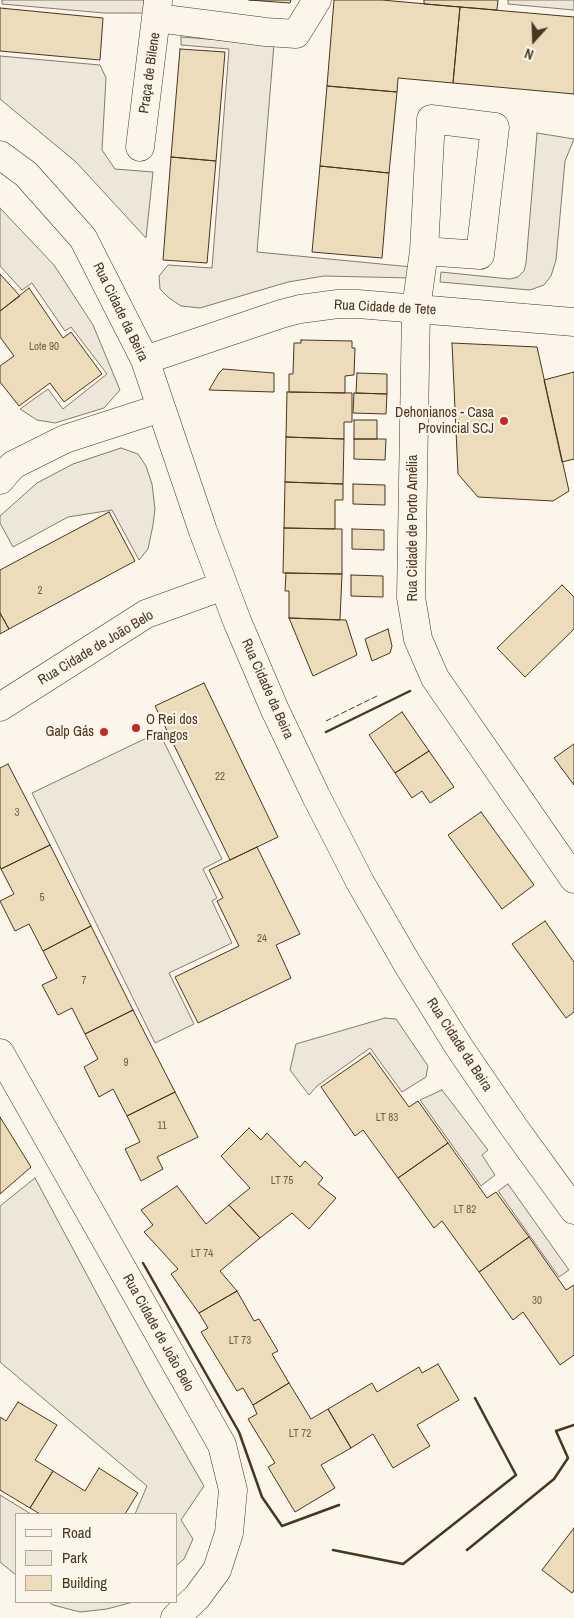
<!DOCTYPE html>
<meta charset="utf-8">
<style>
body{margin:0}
#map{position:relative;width:574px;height:1618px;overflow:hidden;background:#fbf6e9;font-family:"Archivo Narrow",sans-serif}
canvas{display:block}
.legend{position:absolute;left:15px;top:1513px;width:162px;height:90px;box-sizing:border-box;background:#fbf6e9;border:1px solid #b4a999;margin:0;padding:6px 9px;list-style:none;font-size:15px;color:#4a3520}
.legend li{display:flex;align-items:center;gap:10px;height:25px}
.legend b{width:25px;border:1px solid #b4a999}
.north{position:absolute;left:509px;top:15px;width:50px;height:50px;-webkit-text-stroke:4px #fbf6e9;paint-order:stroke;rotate:200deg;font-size:14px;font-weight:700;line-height:20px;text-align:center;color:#4a3520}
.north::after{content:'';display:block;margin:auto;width:18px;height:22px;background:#4a3520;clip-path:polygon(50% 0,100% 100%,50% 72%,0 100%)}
</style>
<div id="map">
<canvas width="574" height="1618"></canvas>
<ul class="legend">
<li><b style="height:6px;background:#fbf6e9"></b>Road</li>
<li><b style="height:14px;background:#ede6d9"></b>Park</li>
<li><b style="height:14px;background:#ecdcbc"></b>Building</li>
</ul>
<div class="north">N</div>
</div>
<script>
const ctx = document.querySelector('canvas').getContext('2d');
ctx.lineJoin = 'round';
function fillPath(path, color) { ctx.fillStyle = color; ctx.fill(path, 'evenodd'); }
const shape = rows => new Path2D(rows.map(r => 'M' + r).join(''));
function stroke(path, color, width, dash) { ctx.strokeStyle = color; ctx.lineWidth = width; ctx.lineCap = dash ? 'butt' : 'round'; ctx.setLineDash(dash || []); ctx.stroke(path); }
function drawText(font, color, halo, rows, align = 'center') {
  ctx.font = font + ' "Archivo Narrow",sans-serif'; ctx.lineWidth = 4; ctx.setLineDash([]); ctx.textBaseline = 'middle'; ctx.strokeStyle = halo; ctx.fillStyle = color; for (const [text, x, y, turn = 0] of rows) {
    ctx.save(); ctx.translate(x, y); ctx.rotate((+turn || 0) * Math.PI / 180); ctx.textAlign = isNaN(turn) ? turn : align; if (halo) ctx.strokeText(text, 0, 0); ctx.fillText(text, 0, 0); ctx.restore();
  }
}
const green = shape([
 [2,0,144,0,143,13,104,13,2,4,2,0],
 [508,0,574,0,574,10,508,4,508,0],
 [181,37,274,44,257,252,412,267,411,278,324,276,288,282,200,308,181,306,169,298,160,289,159,276,168,265,212,268,229,49,181,45,181,37],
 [0,56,100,65,106,78,102,150,115,169,153,172,146,238,76,162,0,99,0,56],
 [537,133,574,139,565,161,556,260,551,276,544,285,530,290,440,282,441,272,510,279,518,277,524,271,526,263,537,133],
 [0,208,54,265,93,325,120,390,104,408,55,423,37,420,20,409,48,389,63,409,107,374,71,327,65,331,32,283,22,290,0,266,0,208],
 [121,448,138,454,146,466,152,484,155,509,153,525,148,549,139,560,112,510,68,517,13,547,0,523,0,516,37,483,73,464,121,448],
 [159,732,222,859,203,869,217,898,212,901,232,943,169,973,194,1024,155,1043,32,793,159,732],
 [385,1018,396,1019,428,1066,426,1077,402,1092,370,1048,317,1086,309,1095,290,1070,296,1044,385,1018],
 [442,1090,488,1150,482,1155,495,1175,481,1186,420,1100,442,1090],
 [35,1178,148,1389,204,1486,181,1520,193,1539,184,1559,176,1566,176,1514,135,1514,147,1486,0,1362,0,1206,35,1178],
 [508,1184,569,1270,559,1277,498,1191,508,1184],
 [0,1495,31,1514,16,1514,16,1575,0,1562,0,1495],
 [49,1602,133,1602,107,1609,80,1612,53,1605,49,1602]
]);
const building = shape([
 [249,0,291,0,290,3,249,0],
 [334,0,382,0,460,7,453,83,398,78,397,92,327,86,334,0],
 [424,0,498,0,497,10,424,4,424,0],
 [460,7,574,17,574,94,453,83,460,7],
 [0,8,103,18,100,60,0,51,0,8],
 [180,49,225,52,216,161,171,157,180,49],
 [327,86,397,92,389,173,320,166,327,86],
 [171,157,216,161,207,263,163,260,171,157],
 [320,166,389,173,382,258,312,252,320,166],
 [0,274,20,296,0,311,0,274],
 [29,288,63,338,71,332,102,374,64,402,50,383,19,406,0,382,0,366,14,356,0,337,0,311,29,288],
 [301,340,352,341,352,348,355,348,354,375,345,376,345,393,289,392,289,374,293,374,294,343,301,343,301,340],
 [452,343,537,347,569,491,553,501,478,497,458,474,452,343],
 [223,369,274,373,274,392,209,390,219,373,223,369],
 [574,372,574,459,562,462,544,380,574,372],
 [357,373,387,374,387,394,356,393,357,373],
 [287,392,352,393,352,422,344,422,344,439,286,437,287,392],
 [354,393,387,394,386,414,353,413,354,393],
 [354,420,377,420,377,439,354,439,354,420],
 [286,437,344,439,343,484,285,482,286,437],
 [354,439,386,439,385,460,354,459,354,439],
 [285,482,343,484,343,500,335,500,335,529,284,528,285,482],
 [353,484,385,485,385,505,353,504,353,484],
 [109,512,135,561,9,629,0,613,0,570,109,512],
 [284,528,342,529,342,574,283,573,284,528],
 [352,529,384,530,384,550,352,549,352,529],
 [286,573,342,574,340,620,289,618,289,591,285,591,286,573],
 [351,575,383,576,383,597,351,596,351,575],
 [562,585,574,597,574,629,525,677,497,648,562,585],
 [0,613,9,629,0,634,0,613],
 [289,618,346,620,357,655,313,676,289,618],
 [388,629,392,646,390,653,372,661,365,639,388,629],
 [204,683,278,837,230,860,155,706,204,683],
 [402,712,429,751,395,773,369,735,402,712],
 [574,744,574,785,554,758,574,744],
 [429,751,454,787,430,803,422,791,412,798,395,773,429,751],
 [8,764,50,845,1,869,0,866,0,768,8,764],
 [481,812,534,885,502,909,448,835,481,812],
 [50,845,91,926,43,951,29,924,15,931,0,901,14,894,1,869,50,845],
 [257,847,300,934,276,945,291,978,198,1023,175,977,239,946,217,901,223,898,209,870,257,847],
 [545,921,574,962,574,1012,566,1018,512,944,545,921],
 [91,926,133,1010,85,1034,72,1008,58,1015,42,985,57,978,43,951,91,926],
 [133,1010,175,1092,127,1116,113,1089,99,1097,84,1067,98,1059,85,1034,133,1010],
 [370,1053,409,1107,418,1101,448,1143,398,1178,363,1130,355,1136,321,1087,370,1053],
 [175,1092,198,1137,157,1157,163,1169,141,1181,125,1149,140,1142,127,1116,175,1092],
 [0,1117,31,1167,0,1194,0,1117],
 [249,1128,261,1140,267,1133,300,1167,305,1161,323,1178,318,1184,336,1198,309,1229,292,1213,260,1238,229,1205,250,1188,221,1156,249,1128],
 [448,1143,487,1198,496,1192,529,1237,479,1272,442,1221,434,1228,398,1178,448,1143],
 [177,1186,206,1224,229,1205,260,1238,220,1271,237,1291,199,1313,171,1274,178,1269,144,1232,153,1225,141,1210,177,1186],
 [529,1237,566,1290,574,1285,574,1355,560,1365,523,1312,513,1320,479,1272,529,1237],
 [237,1291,254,1321,259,1319,278,1351,272,1354,289,1383,253,1405,243,1388,237,1391,201,1332,208,1328,199,1313,237,1291],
 [438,1364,459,1400,417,1425,430,1446,393,1468,373,1434,351,1448,328,1409,372,1383,377,1392,419,1367,422,1373,438,1364],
 [289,1383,311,1419,328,1409,351,1448,321,1465,335,1488,295,1512,268,1467,275,1463,248,1419,257,1414,253,1405,289,1383],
 [18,1402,57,1425,35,1460,53,1471,30,1508,0,1490,0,1417,6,1421,18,1402],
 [99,1468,138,1493,125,1514,40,1514,30,1508,53,1471,85,1491,99,1468],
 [574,1528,574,1590,572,1593,542,1570,574,1528]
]);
const minor = shape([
 [157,18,266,32,296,34,317,0],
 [140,147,158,1],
 [0,155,26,174,83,238,145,360,203,531,237,621,275,710,316,796,360,882,408,965,459,1047,513,1126,574,1210],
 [424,251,480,255,495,127,431,119,424,251,416,309,411,597,418,639,435,678,574,879],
 [145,360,281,314,300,309,338,304,358,304,574,322],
 [0,480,13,465,65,439,161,408],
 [0,707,146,614,223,586],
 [0,1053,222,1445,233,1490,229,1533,217,1570,197,1597,175,1618]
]);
const fence = shape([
 [326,721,377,696]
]);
const wall = shape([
 [326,732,410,691],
 [143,1263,239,1432,262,1497,282,1526,339,1505],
 [333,1550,403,1564,516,1475,475,1398],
 [467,1550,554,1479,568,1458,556,1431,574,1425]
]);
const markers = [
 [504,421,5,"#c62828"],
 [136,728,5,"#c62828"],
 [104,732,5,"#c62828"]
];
const numberNames = [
 ["Lote 90",44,347],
 ["2",40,591],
 ["22",220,777],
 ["3",17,813],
 ["5",42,898],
 ["24",262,939],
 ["7",84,981],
 ["9",126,1063],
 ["LT 83",387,1118],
 ["11",162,1126],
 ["LT 75",282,1181],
 ["LT 82",465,1210],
 ["LT 74",202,1254],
 ["30",537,1301],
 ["LT 73",240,1341],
 ["LT 72",300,1434]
];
const streetNames = [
 ["Praça de Bilene",150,73,-82],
 ["Rua Cidade de Tete",385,308,3],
 ["Rua Cidade da Beira",120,312,64],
 ["Rua Cidade de Porto Amélia",413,528,-90],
 ["Rua Cidade de João Belo",96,648,-31],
 ["Rua Cidade da Beira",267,689,66],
 ["Rua Cidade da Beira",459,1045,57],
 ["Rua Cidade de João Belo",158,1333,61]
];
const poiNames = [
 ["Dehonianos - Casa",494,413],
 ["Provincial SCJ",494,429],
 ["O Rei dos",146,720,"left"],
 ["Frangos",146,736,"left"],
 ["Galp Gás",94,732]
];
fillPath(green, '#ede6d9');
stroke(green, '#887966', 1);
fillPath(building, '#ecdcbc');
stroke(building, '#4a3520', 1);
stroke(minor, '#4a3520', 29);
stroke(minor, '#fbf6e9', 28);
stroke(fence, '#4a3520', 1, [6, 2.5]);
stroke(wall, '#4a3520', 2.5);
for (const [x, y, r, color] of markers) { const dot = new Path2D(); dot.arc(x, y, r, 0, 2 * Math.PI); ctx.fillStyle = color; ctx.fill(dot); stroke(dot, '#fbf6e9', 2); }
drawText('11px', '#725f47', null, numberNames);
drawText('14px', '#4a3520', '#fbf6e9', streetNames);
drawText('14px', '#4a3520', '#fbf6e9', poiNames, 'right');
</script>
